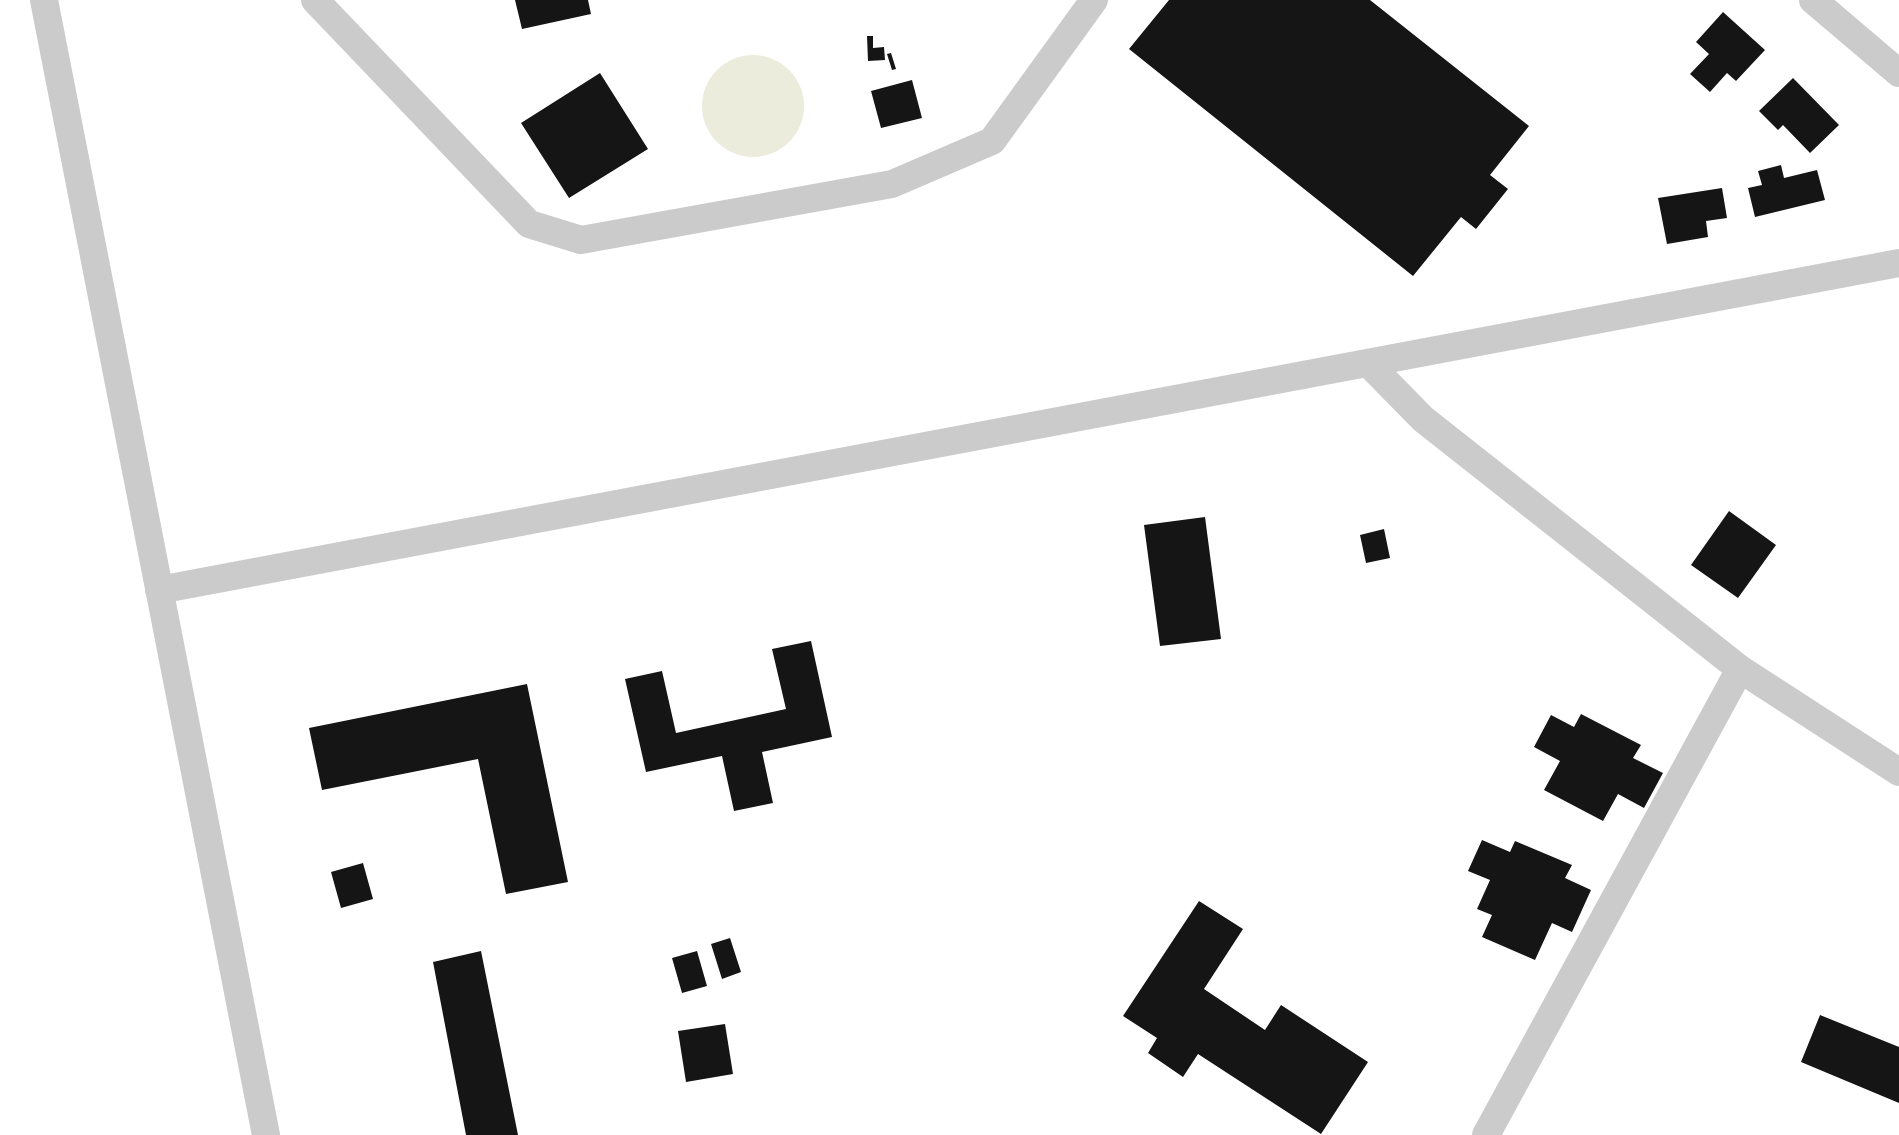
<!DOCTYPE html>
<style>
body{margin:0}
canvas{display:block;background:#fff}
</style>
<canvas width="1899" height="1135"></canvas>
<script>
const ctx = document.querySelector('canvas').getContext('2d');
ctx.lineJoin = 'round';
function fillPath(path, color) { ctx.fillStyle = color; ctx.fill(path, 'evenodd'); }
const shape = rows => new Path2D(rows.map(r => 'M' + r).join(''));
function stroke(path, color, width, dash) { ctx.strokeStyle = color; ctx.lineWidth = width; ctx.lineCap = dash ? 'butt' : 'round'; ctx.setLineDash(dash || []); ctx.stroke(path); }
const green = shape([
 '702 106a51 51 0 1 1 102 0a51 51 0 1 1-102 0Z'
]);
const building = shape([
 [515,0,588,0,591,14,522,29],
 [1169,0,1370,0,1529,126,1490,175,1508,189,1476,229,1461,217,1413,276,1129,49],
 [1723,12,1765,50,1736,81,1727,73,1710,92,1690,74,1709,54,1696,42],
 [867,36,873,36,873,48,884,47,885,60,868,61],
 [891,53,896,69,892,70,887,54],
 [600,73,648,149,569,198,521,123],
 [1793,78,1839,125,1810,153,1783,125,1778,130,1759,111],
 [912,80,922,118,881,128,871,91],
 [1781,165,1784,178,1817,170,1825,200,1755,217,1748,188,1762,185,1758,171],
 [1722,188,1727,218,1706,221,1708,237,1667,244,1658,198],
 [1729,511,1776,545,1738,598,1691,565],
 [1205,517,1221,639,1160,646,1144,525],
 [1384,529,1390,558,1366,563,1360,535],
 [811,641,832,737,762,752,773,803,734,811,722,756,646,772,625,679,662,671,676,733,786,709,772,649],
 [527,684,568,882,506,894,478,759,322,790,309,728],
 [1581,714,1641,745,1633,758,1663,773,1644,808,1618,794,1603,821,1544,790,1560,761,1534,747,1551,715,1574,727],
 [1482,840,1510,852,1515,841,1572,865,1565,878,1591,890,1572,932,1552,923,1535,960,1482,937,1492,915,1477,909,1490,880,1468,871],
 [363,863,373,899,341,908,331,872],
 [1199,901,1243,929,1204,989,1265,1030,1281,1005,1368,1062,1321,1134,1198,1054,1183,1077,1148,1053,1157,1038,1123,1016],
 [730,938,741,972,722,979,711,944],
 [481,951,518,1135,466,1135,433,962],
 [697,951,707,986,682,993,672,958],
 [1820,1015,1899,1047,1899,1103,1801,1062],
 [725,1024,733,1074,686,1082,678,1031]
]);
const street = shape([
 [44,0,266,1135],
 [315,0,529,224,581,240,892,184,992,141,1094,0],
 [1813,0,1899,73],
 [1368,363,1423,419,1740,669,1899,772],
 [159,590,1899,263],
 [1486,1135,1740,669]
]);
fillPath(green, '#ebecdc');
fillPath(building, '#151515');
stroke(street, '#cbcbcb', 28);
</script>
